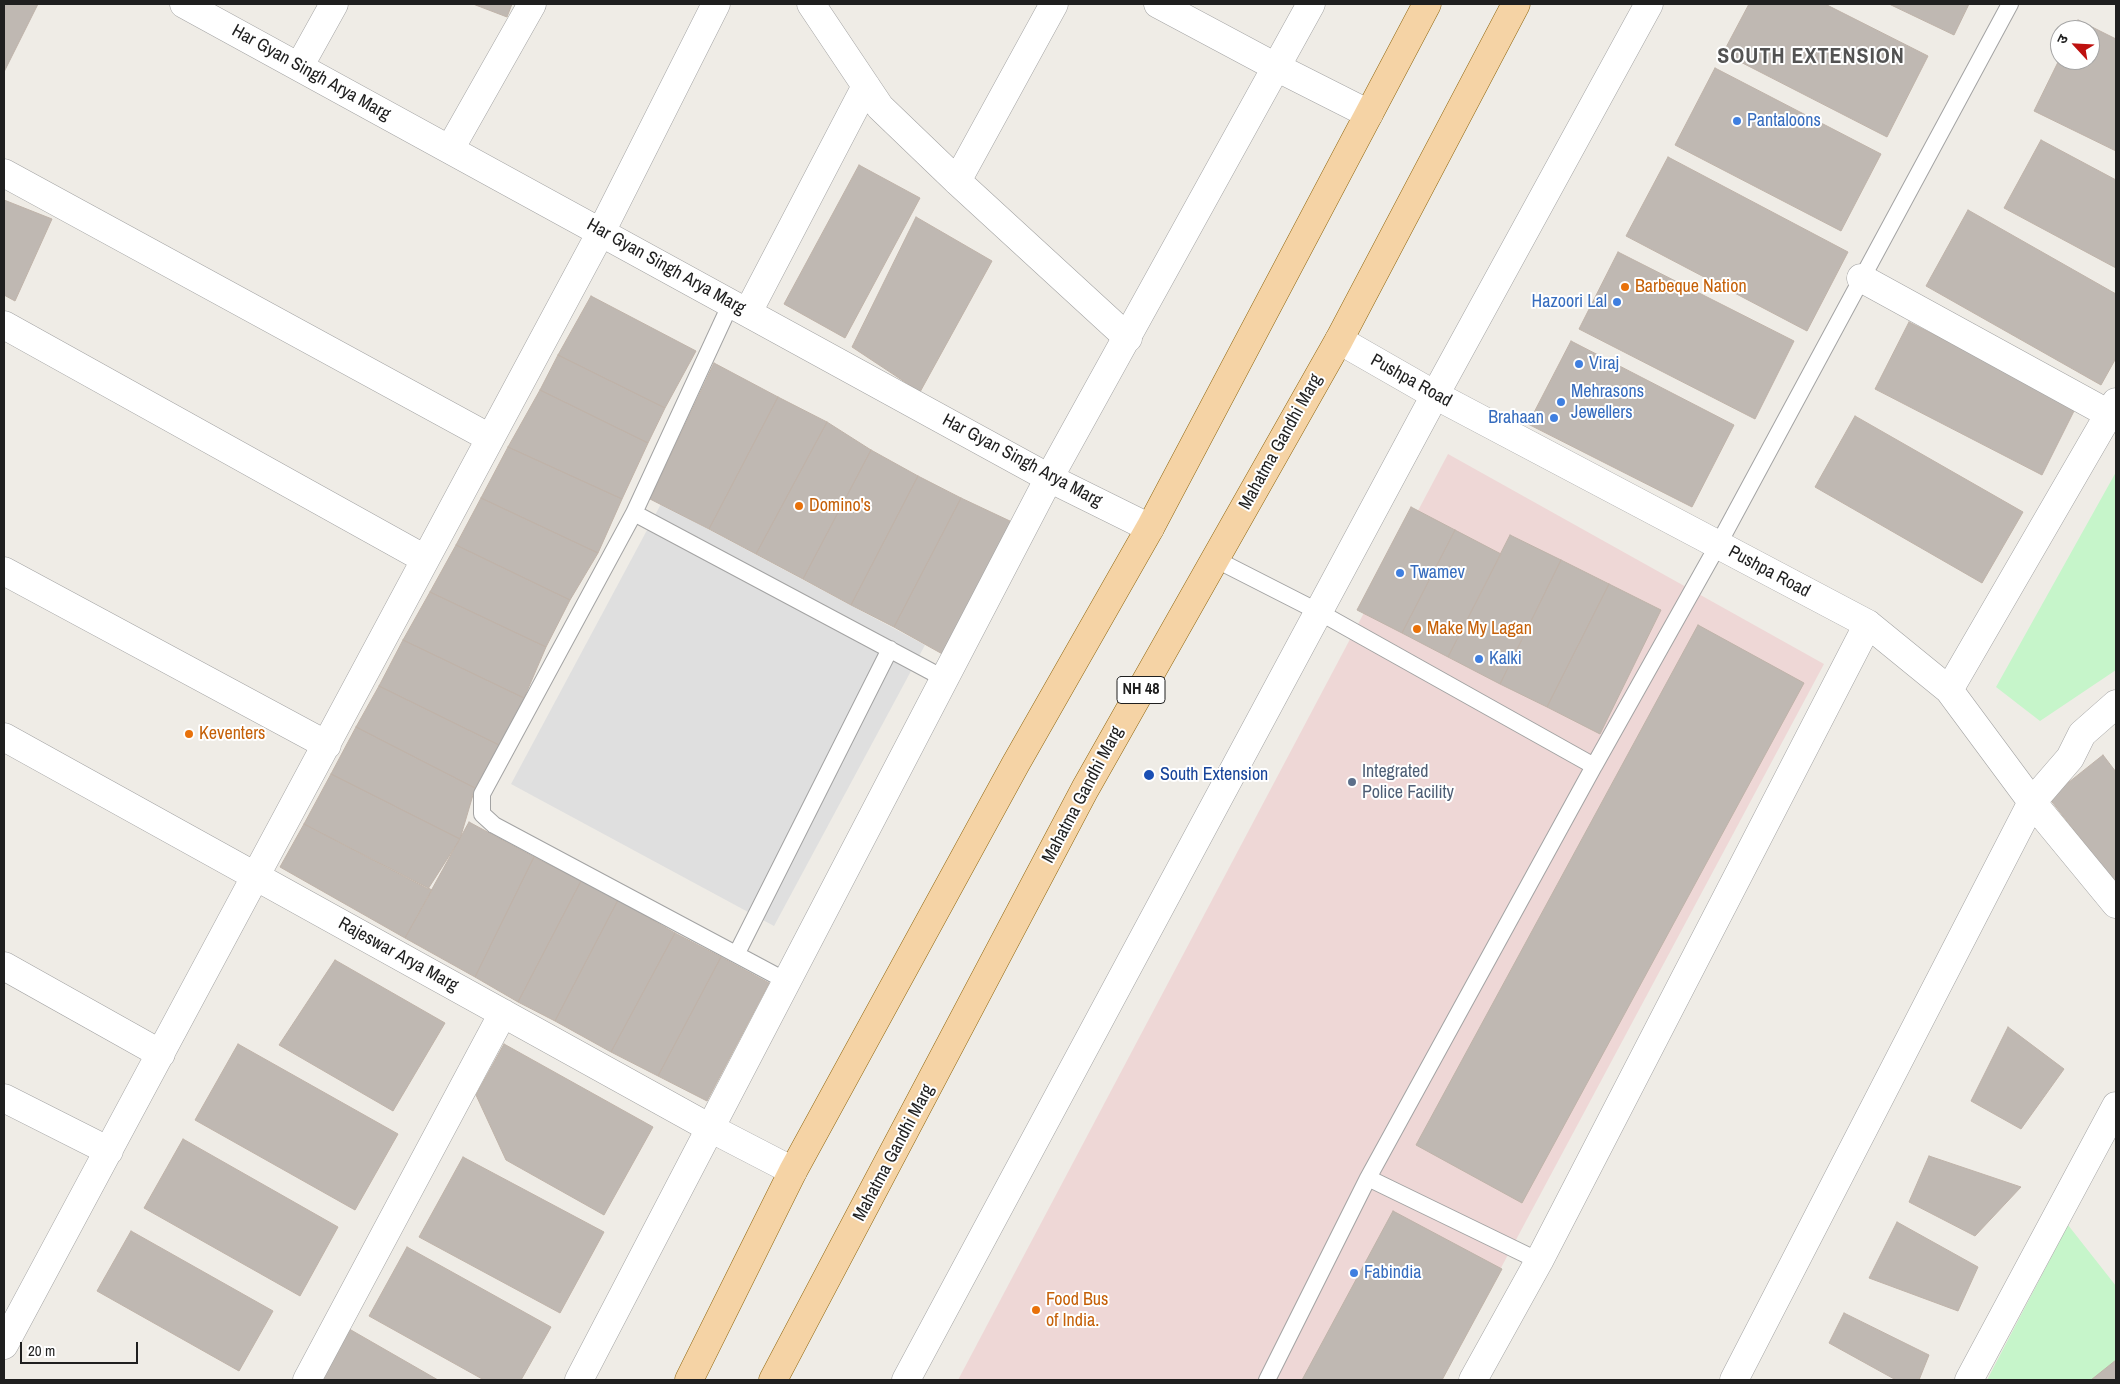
<!DOCTYPE html>
<meta charset="utf-8">
<style>
body{margin:0}
#map{position:relative;width:2120px;height:1384px;overflow:hidden;background:#efece6;font-family:"Archivo Narrow","Noto Sans Devanagari",sans-serif}
canvas{display:block}
.frame{position:absolute;inset:0;border:5px solid #1f1f1f;pointer-events:none}
.north{position:absolute;left:2050px;top:20px;width:50px;height:50px;box-sizing:border-box;background:#fff;border:1px solid #a5a5a5;border-radius:50%;rotate:295deg;font-size:14px;font-weight:700;line-height:20px;text-align:center;color:#1f1f1f}
.north::after{content:'';display:block;margin:auto;width:18px;height:22px;background:#be110f;clip-path:polygon(50% 0,100% 100%,50% 72%,0 100%)}
.scale{position:absolute;left:20px;top:1342px;width:118px;height:22px;box-sizing:border-box;border:2px solid #1f1f1f;border-top:0;padding-left:6px;font-size:15px;line-height:18px;white-space:nowrap;color:#1f1f1f;-webkit-text-stroke:4px #fff;paint-order:stroke}
</style>
<div id="map">
<canvas width="2120" height="1384"></canvas>
<div class="frame"></div>
<div class="north">उ</div>
<div class="scale">20 m</div>
</div>
<script>
const ctx = document.querySelector('canvas').getContext('2d');
ctx.lineJoin = 'round';
function fillPath(path, color) { ctx.fillStyle = color; ctx.fill(path, 'evenodd'); }
const shape = rows => new Path2D(rows.map(r => 'M' + r).join(''));
function stroke(path, color, width, dash) { ctx.strokeStyle = color; ctx.lineWidth = width; ctx.lineCap = dash ? 'butt' : 'round'; ctx.setLineDash(dash || []); ctx.stroke(path); }
function drawText(font, color, halo, rows, align = 'center') {
  ctx.font = font + ' "Archivo Narrow",sans-serif'; ctx.lineWidth = 4; ctx.setLineDash([]); ctx.textBaseline = 'middle'; ctx.strokeStyle = halo; ctx.fillStyle = color; for (const [text, x, y, turn = 0] of rows) {
    ctx.save(); ctx.translate(x, y); ctx.rotate((+turn || 0) * Math.PI / 180); ctx.textAlign = isNaN(turn) ? turn : align; if (halo) ctx.strokeText(text, 0, 0); ctx.fillText(text, 0, 0); ctx.restore();
  }
}
const commercial = shape([
 [1448,454,1824,664,1441,1380,958,1380]
]);
const park = shape([
 [2116,472,2116,670,2040,721,1996,687],
 [2068,1225,2116,1286,2116,1380,1987,1380]
]);
const parking = shape([
 [661,504,925,645,774,926,511,784]
]);
const building = shape([
 [4,4,38,4,4,72,4,4],
 [473,4,512,4,507,17,473,4],
 [1749,4,1825,4,1928,56,1887,137,1723,53,1749,4],
 [1889,4,1969,4,1954,35,1889,4],
 [2078,20,2116,39,2116,151,2034,111,2060,58,2060,60,2090,60,2090,30,2074,30,2078,20],
 [1715,68,1881,154,1841,231,1675,145,1715,68],
 [2041,140,2116,180,2116,268,2004,208,2041,140],
 [1668,157,1848,252,1807,331,1626,236,1668,157],
 [859,165,920,198,845,338,784,304,859,165],
 [4,200,52,219,15,301,4,295,4,200],
 [1968,210,2116,294,2116,358,2101,385,1926,286,1968,210],
 [916,217,992,261,920,392,852,347,916,217],
 [1618,252,1794,341,1755,419,1579,329,1618,252],
 [591,296,696,351,665,408,558,355,591,296],
 [1909,322,2076,407,2042,475,1875,389,1909,322],
 [1571,341,1734,425,1692,507,1528,424,1571,341],
 [558,355,665,408,648,443,540,390,558,355],
 [714,363,778,397,709,529,650,499,714,363],
 [540,390,648,443,622,499,508,447,540,390],
 [778,397,827,422,756,554,709,529,778,397],
 [1855,416,2023,512,1982,583,1815,487,1855,416],
 [827,422,871,450,803,579,756,554,827,422],
 [508,447,622,499,598,553,481,498,508,447],
 [871,450,918,476,851,605,803,579,871,450],
 [918,476,961,498,894,627,851,605,918,476],
 [481,498,598,553,570,600,456,545,481,498],
 [961,498,1012,522,946,656,894,627,961,498],
 [1411,507,1455,530,1402,633,1357,610,1411,507],
 [1455,530,1501,554,1448,657,1402,633,1455,530],
 [1510,535,1561,560,1500,684,1448,657,1510,535],
 [456,545,570,600,546,647,430,592,456,545],
 [1561,560,1609,584,1547,707,1500,684,1561,560],
 [1609,584,1661,610,1600,734,1547,707,1609,584],
 [430,592,546,647,524,698,403,640,430,592],
 [1698,625,1804,683,1522,1203,1416,1145,1698,625],
 [403,640,524,698,499,745,379,686,403,640],
 [379,686,499,745,475,788,356,727,379,686],
 [356,727,475,788,460,839,331,774,356,727],
 [2103,755,2116,772,2116,884,2049,798,2103,755],
 [331,774,460,839,428,889,304,824,331,774],
 [469,822,534,857,475,977,405,938,469,822],
 [304,824,432,890,405,938,280,867,304,824],
 [534,857,581,881,518,1002,475,977,534,857],
 [581,881,618,900,555,1021,518,1002,581,881],
 [618,900,675,933,611,1052,555,1021,618,900],
 [675,933,721,957,658,1076,611,1052,675,933],
 [721,957,769,983,707,1101,658,1076,721,957],
 [335,960,445,1023,393,1111,279,1045,335,960],
 [2008,1027,2064,1069,2021,1129,1971,1101,2008,1027],
 [238,1044,398,1134,355,1210,195,1120,238,1044],
 [504,1044,653,1127,604,1215,506,1160,476,1095,504,1044],
 [183,1139,338,1227,300,1296,144,1208,183,1139],
 [1929,1156,2021,1187,1975,1236,1909,1202,1929,1156],
 [463,1157,604,1232,560,1313,419,1237,463,1157],
 [1393,1211,1502,1269,1442,1380,1302,1380,1393,1211],
 [1897,1222,1978,1267,1958,1311,1869,1278,1897,1222],
 [131,1231,273,1311,239,1371,97,1291,131,1231],
 [407,1247,551,1327,521,1380,484,1380,369,1316,407,1247],
 [1844,1313,1929,1355,1919,1380,1896,1380,1829,1343,1844,1313],
 [344,1326,438,1380,313,1380,344,1326],
 [2116,1360,2116,1380,2091,1380,2116,1360]
]);
const service = shape([
 [634,513,731,303],
 [1215,559,1319,612,1594,766,1368,1178,1267,1380],
 [1594,766,1718,545,2010,4],
 [737,953,890,649],
 [788,982,494,825,482,814,482,794,634,513,945,679],
 [1368,1178,1539,1261]
]);
const minor = shape([
 [184,4,1049,478,1150,528],
 [811,4,880,107,957,181,1128,338],
 [1158,4,1276,67,1369,114],
 [299,67,334,4],
 [450,149,532,4],
 [4,173,490,438],
 [957,181,1054,4],
 [1861,278,2109,414],
 [748,312,866,86],
 [4,325,425,559],
 [1339,340,1435,395,1868,624,1949,690,2032,802,2116,904],
 [4,571,327,745],
 [1949,690,2116,402],
 [4,737,710,1128,793,1171],
 [4,966,161,1054],
 [4,1098,109,1151],
 [4,1345,601,232,716,4],
 [307,1380,503,1013],
 [1473,1380,1539,1261,1868,624],
 [1734,1380,2032,802,2070,758,2082,734,2116,704],
 [1969,1380,2116,1106]
]);
const tertiary = shape([
 [579,1380,1049,478,1311,4],
 [906,1380,1435,395,1649,4]
]);
const primary = shape([
 [689,1380,793,1171,1015,765,1150,528,1427,4],
 [773,1380,1085,789,1339,340,1516,4]
]);
const markers = [
 [1737,121,5,"#3f7fe0"],
 [1625,287,5,"#e8710a"],
 [1617,302,5,"#3f7fe0"],
 [1579,364,5,"#3f7fe0"],
 [1561,402,5,"#3f7fe0"],
 [1554,418,5,"#3f7fe0"],
 [799,506,5,"#e8710a"],
 [1400,573,5,"#3f7fe0"],
 [1417,629,5,"#e8710a"],
 [1479,659,5,"#3f7fe0"],
 [189,734,5,"#e8710a"],
 [1149,775,6,"#1a4fb4"],
 [1352,782,5,"#5c6f8a"],
 [1354,1273,5,"#3f7fe0"],
 [1036,1310,5,"#e8710a"]
];
const shields = [
 [1141,690,48]
];
const shieldNames = [
 ["NH 48",1141,690]
];
const streetNames = [
 ["Har Gyan Singh Arya Marg",311,73,29],
 ["Har Gyan Singh Arya Marg",666,267,29],
 ["Pushpa Road",1411,381,29],
 ["Mahatma Gandhi Marg",1281,442,-61],
 ["Har Gyan Singh Arya Marg",1022,461,28],
 ["Pushpa Road",1769,572,28],
 ["Mahatma Gandhi Marg",1083,795,-62],
 ["Rajeswar Arya Marg",398,955,29],
 ["Mahatma Gandhi Marg",894,1153,-62]
];
const shopNames = [
 ["Pantaloons",1747,121],
 ["Hazoori Lal",1607,302,"right"],
 ["Viraj",1589,364],
 ["Mehrasons",1571,392],
 ["Jewellers",1571,413],
 ["Brahaan",1544,418,"right"],
 ["Twamev",1410,573],
 ["Kalki",1489,659],
 ["Fabindia",1364,1273]
];
const foodNames = [
 ["Barbeque Nation",1635,287],
 ["Domino's",809,506],
 ["Make My Lagan",1427,629],
 ["Keventers",199,734],
 ["Food Bus",1046,1300],
 ["of India.",1046,1321]
];
const serviceNames = [
 ["Integrated",1362,772],
 ["Police Facility",1362,793]
];
const transitNames = [
 ["South Extension",1160,775]
];
const districtNames = [
 ["SOUTH EXTENSION",1811,57]
];
fillPath(commercial, '#eed7d6');
fillPath(park, '#c6f5ca');
fillPath(parking, '#dfdfdf');
fillPath(building, '#bfb8b2');
stroke(building, '#bfb3a9', 1);
stroke(service, '#a3a3a3', 18);
stroke(minor, '#a3a3a3', 29);
stroke(tertiary, '#a3a3a3', 29);
stroke(primary, '#8e640b', 29);
stroke(service, '#fff', 16);
stroke(minor, '#fff', 28);
stroke(tertiary, '#fff', 28);
stroke(primary, '#f5d3a5', 28);
for (const [x, y, r, color] of markers) { const dot = new Path2D(); dot.arc(x, y, r, 0, 2 * Math.PI); ctx.fillStyle = color; ctx.fill(dot); stroke(dot, '#fff', 2); }
for (const [x, y, w] of shields) { const box = new Path2D(); box.roundRect(x - w / 2, y - 13.5, w, 27, 4); ctx.fillStyle = '#fff'; ctx.fill(box); stroke(box, '#1f1f1f', 1); }
drawText('bold 16px', '#1f1f1f', null, shieldNames);
drawText('18px', '#1f1f1f', '#fff', streetNames);
drawText('18px', '#366cbe', '#fff', shopNames, 'left');
drawText('18px', '#c56008', '#fff', foodNames, 'left');
drawText('18px', '#4e5e75', '#fff', serviceNames, 'left');
drawText('18px', '#164399', '#fff', transitNames, 'left');
ctx.letterSpacing = '1px';
drawText('bold 22px', '#525252', '#fff', districtNames);
ctx.letterSpacing = '0px';
</script>
